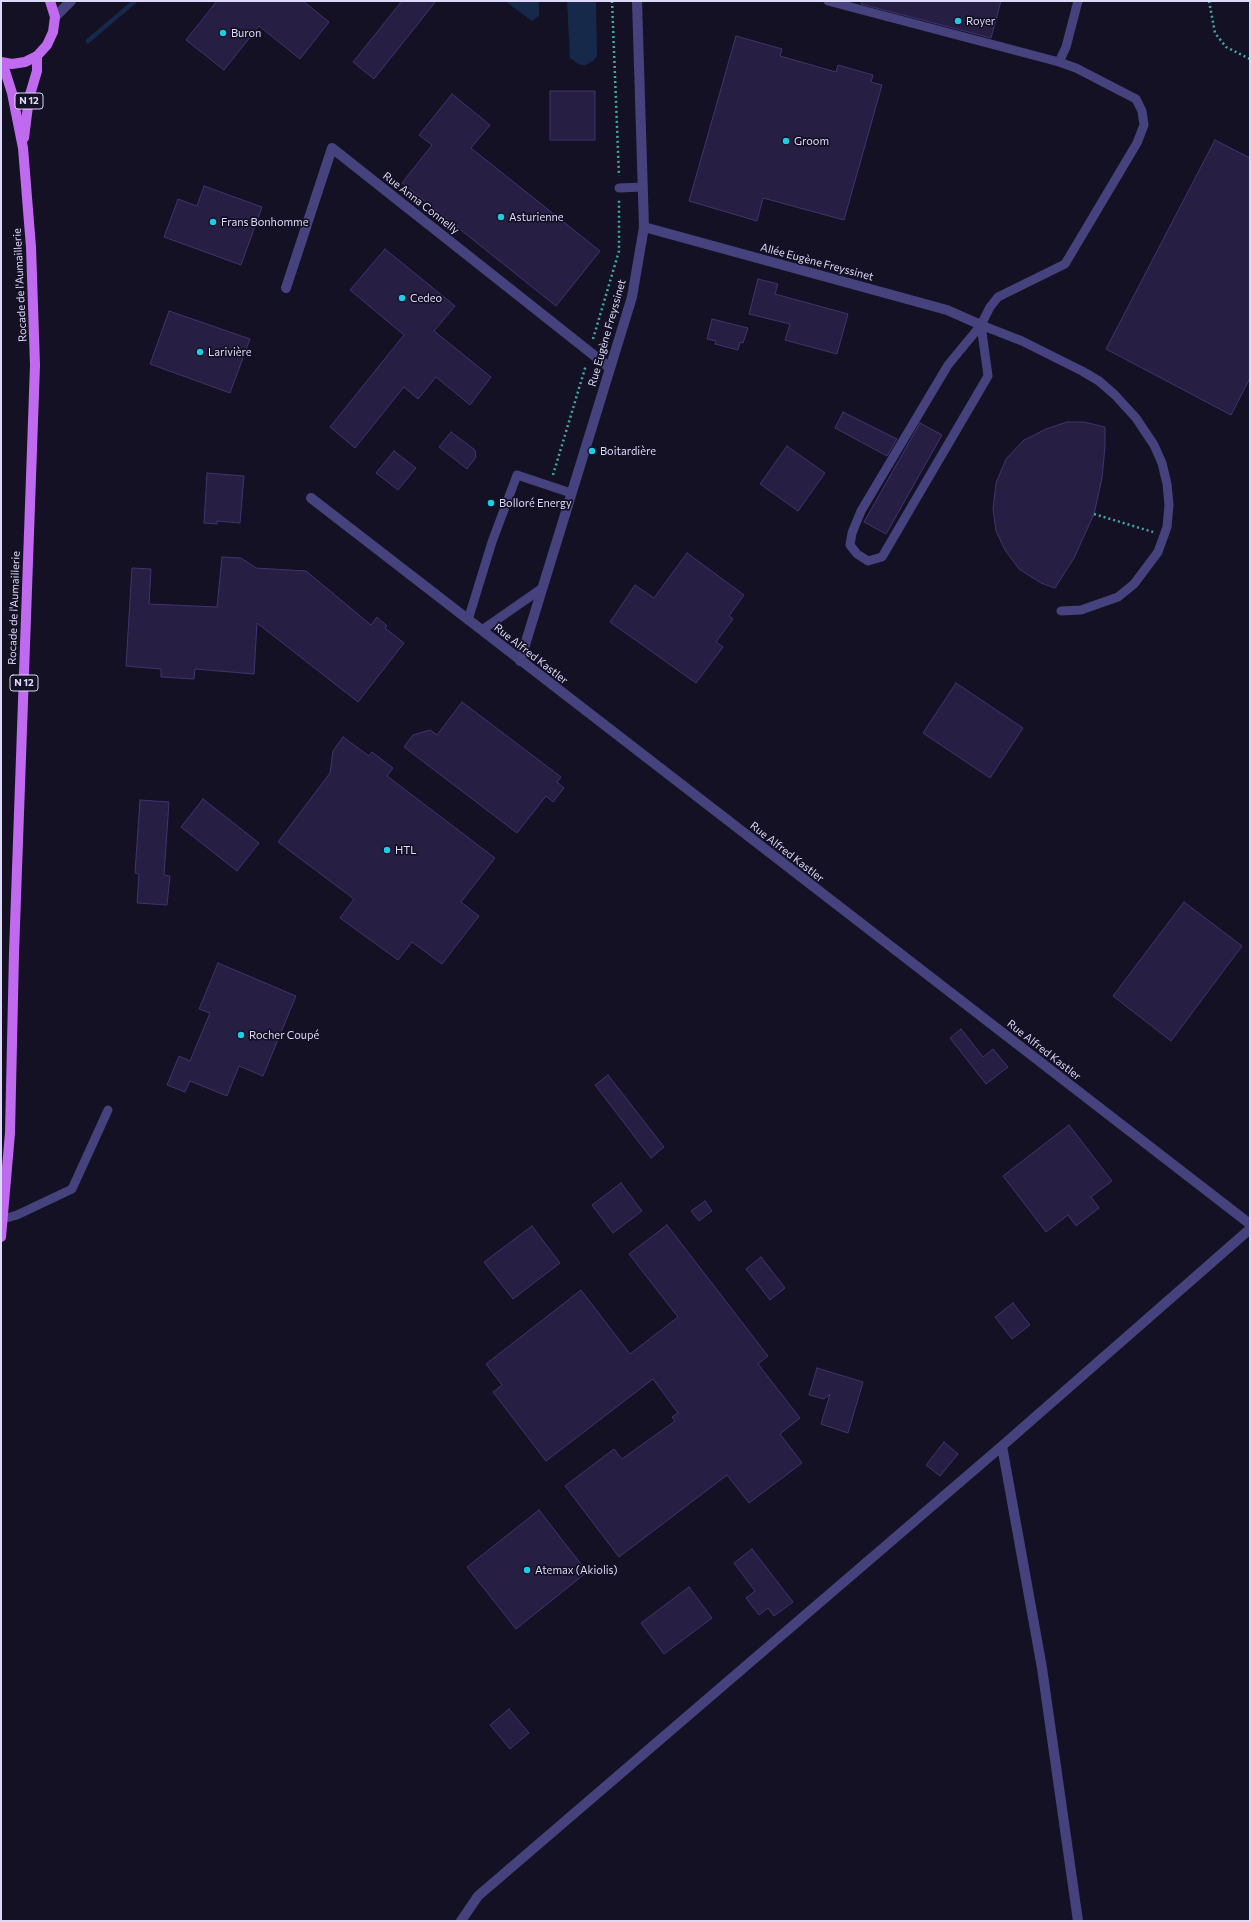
<!DOCTYPE html>
<meta charset="utf-8">
<style>
body{margin:0}
#map{position:relative;width:1251px;height:1922px;overflow:hidden;background:#151124;font-family:Commissioner,sans-serif}
canvas{display:block}
.frame{position:absolute;inset:0;border:2px solid #ddd9fb;pointer-events:none}
</style>
<div id="map">
<canvas width="1251" height="1922"></canvas>
<div class="frame"></div>
</div>
<script>
const ctx = document.querySelector('canvas').getContext('2d');
ctx.lineJoin = 'round';
function fillPath(path, color) { ctx.fillStyle = color; ctx.fill(path, 'evenodd'); }
const shape = rows => new Path2D(rows.map(r => 'M' + r).join(''));
function stroke(path, color, width, dash) { ctx.strokeStyle = color; ctx.lineWidth = width; ctx.lineCap = dash ? 'butt' : 'round'; ctx.setLineDash(dash || []); ctx.stroke(path); }
function drawText(font, color, halo, rows, align = 'center') {
  ctx.font = font + ' Commissioner,sans-serif'; ctx.lineWidth = 3.5; ctx.setLineDash([]); ctx.textBaseline = 'middle'; ctx.strokeStyle = halo; ctx.fillStyle = color; for (const [text, x, y, turn = 0] of rows) {
    ctx.save(); ctx.translate(x, y); ctx.rotate((+turn || 0) * Math.PI / 180); ctx.textAlign = isNaN(turn) ? turn : align; if (halo) ctx.strokeText(text, 0, 0); ctx.fillText(text, 0, 0); ctx.restore();
  }
}
const water = shape([
 [505,1,539,1,539,16,532,21],
 [567,1,596,1,597,56,593,61,586,65,580,65,570,58]
]);
const stream = shape([
 [88,41,135,1]
]);
const building = shape([
 [217,1,303,1,329,22,300,59,259,26,224,70,186,40,217,1],
 [402,1,436,1,374,79,353,62,402,1],
 [862,1,1001,1,991,38,861,4,862,1],
 [736,36,782,49,780,56,836,72,838,65,873,75,871,82,882,85,844,220,763,198,757,221,689,201,736,36],
 [550,91,595,91,595,140,550,140,550,91],
 [452,94,490,125,471,148,600,251,556,306,402,183,432,145,419,135,452,94],
 [1215,140,1250,158,1250,378,1231,415,1106,349,1215,140],
 [204,186,262,207,241,265,164,237,178,199,197,206,204,186],
 [385,249,455,306,434,331,491,377,470,405,436,377,418,399,404,387,355,448,330,427,404,335,350,290,385,249],
 [758,279,778,284,775,294,848,314,837,354,785,340,790,324,749,314,758,279],
 [169,311,250,339,230,393,150,364,169,311],
 [712,319,748,328,743,343,740,342,738,350,715,344,716,341,707,339,712,319],
 [843,412,897,439,887,456,835,428,843,412],
 [1067,422,1084,422,1105,427,1105,447,1102,478,1094,514,1074,558,1055,588,1041,583,1019,569,1005,550,996,531,993,509,996,483,1006,459,1024,440,1046,429,1067,422],
 [920,423,942,435,886,534,864,522,920,423],
 [451,432,475,450,476,457,467,469,439,447,451,432],
 [787,446,825,473,798,511,760,484,787,446],
 [394,451,416,468,398,490,376,473,394,451],
 [207,473,244,476,240,523,217,521,217,524,204,523,207,473],
 [687,553,744,595,729,616,733,619,716,642,723,647,696,683,610,622,635,585,654,598,687,553],
 [222,557,241,558,256,568,306,571,371,625,377,617,387,626,385,628,404,643,358,702,257,623,254,674,195,669,194,679,161,677,161,669,126,666,132,568,151,569,149,604,217,607,222,557],
 [956,683,1023,728,990,778,923,733,956,683],
 [462,702,561,777,557,782,564,788,553,802,546,796,517,833,404,747,413,735,430,730,437,735,462,702],
 [343,737,369,756,372,752,393,768,387,776,495,858,461,902,479,916,442,964,412,942,398,960,340,918,354,899,278,842,330,773,333,751,343,737],
 [203,799,259,843,237,871,181,827,203,799],
 [140,800,169,802,164,875,170,876,167,905,137,903,139,874,135,873,140,800],
 [1184,902,1242,946,1171,1041,1113,996,1184,902],
 [218,963,296,996,263,1076,239,1066,227,1096,190,1081,185,1092,167,1085,179,1056,190,1061,210,1013,199,1009,218,963],
 [961,1029,983,1057,993,1049,1008,1067,986,1084,950,1038,961,1029],
 [608,1075,664,1147,651,1158,595,1085,608,1075],
 [1069,1125,1112,1181,1091,1197,1099,1208,1076,1226,1068,1215,1046,1232,1003,1176,1069,1125],
 [621,1183,642,1211,613,1233,592,1205,621,1183],
 [705,1201,712,1211,699,1221,691,1211,705,1201],
 [667,1225,768,1356,758,1364,800,1418,780,1434,802,1463,749,1503,727,1475,619,1557,565,1486,614,1449,622,1459,675,1421,672,1417,678,1413,653,1379,546,1461,493,1392,502,1385,486,1364,581,1290,630,1354,678,1317,629,1254,667,1225],
 [532,1226,560,1263,513,1299,484,1262,532,1226],
 [761,1257,785,1288,770,1300,746,1269,761,1257],
 [1013,1303,1030,1325,1012,1339,995,1317,1013,1303],
 [817,1368,863,1382,848,1433,821,1424,830,1394,824,1399,809,1395,817,1368],
 [944,1442,958,1454,940,1476,926,1465,944,1442],
 [539,1510,587,1572,516,1629,467,1567,539,1510],
 [752,1549,793,1602,774,1616,768,1608,759,1615,746,1598,755,1591,734,1563,752,1549],
 [689,1587,712,1618,664,1654,641,1623,689,1587],
 [509,1709,529,1733,510,1749,490,1725,509,1709]
]);
const path = shape([
 [612,1,619,176],
 [1209,1,1215,33,1226,47,1250,59],
 [593,339,619,251,619,199],
 [553,475,586,365],
 [1094,514,1153,532]
]);
const lane = shape([
 [828,1,1059,62],
 [619,188,643,187],
 [981,325,988,376,882,557,868,561,857,554,850,545,852,533,861,511,948,365,981,325,990,307,998,297,1065,264,1137,143,1144,125,1142,111,1136,99,1076,68,1059,62,1066,47,1078,1],
 [981,325,1022,341,1082,371,1099,381,1115,395,1136,418,1154,445,1162,463,1167,484,1169,505,1167,527,1158,552,1134,584,1118,597,1081,610,1061,611],
 [468,620,492,542,517,475,571,493],
 [482,630,541,589],
 [3,1219,17,1215,72,1189,108,1110]
]);
const street = shape([
 [55,17,71,1],
 [644,227,947,310,981,325],
 [286,288,332,148,610,368],
 [311,498,1250,1224],
 [520,661,632,297,644,227,637,1],
 [1002,1446,1042,1668,1078,1921],
 [461,1921,478,1896,1002,1446,1250,1229]
]);
const primary = shape([
 [1,62,12,64,25,62,37,56,47,45,53,32,55,17,50,1],
 [1,65,5,71,12,93,23,148,31,247,35,365,14,953,10,1133,1,1237],
 [24,138,29,98,37,71,37,56]
]);
const markers = [
 [958,21,4,"#19cee6"],
 [223,33,4,"#19cee6"],
 [786,141,4,"#19cee6"],
 [501,217,4,"#19cee6"],
 [213,222,4,"#19cee6"],
 [402,298,4,"#19cee6"],
 [200,352,4,"#19cee6"],
 [592,451,4,"#19cee6"],
 [491,503,4,"#19cee6"],
 [387,850,4,"#19cee6"],
 [241,1035,4,"#19cee6"],
 [527,1570,4,"#19cee6"]
];
const shields = [
 [29,101,28],
 [24,683,28]
];
const shieldNames = [
 ["N 12",29,101],
 ["N 12",24,683]
];
const poiNames = [
 ["Royer",966,21],
 ["Buron",231,33],
 ["Groom",794,141],
 ["Asturienne",509,217],
 ["Frans Bonhomme",221,222],
 ["Cedeo",410,298],
 ["Larivière",208,352],
 ["Boitardière",600,451],
 ["Bolloré Energy",499,503],
 ["HTL",395,850],
 ["Rocher Coupé",249,1035],
 ["Atemax (Akiolis)",535,1570]
];
const streetNames = [
 ["Rue Anna Connelly",421,203,38],
 ["Allée Eugène Freyssinet",817,262,15],
 ["Rocade de l'Aumaillerie",20,285,-93],
 ["Rue Eugène Freyssinet",607,333,-74],
 ["Rocade de l'Aumaillerie",14,608,-88],
 ["Rue Alfred Kastler",531,654,38],
 ["Rue Alfred Kastler",787,852,38],
 ["Rue Alfred Kastler",1044,1050,38]
];
fillPath(water, '#16294a');
stroke(stream, '#16294a', 4.5);
fillPath(building, '#271f43');
stroke(building, '#40346d', 1);
stroke(path, '#3daba6', 2.5, [2, 3]);
stroke(lane, '#45427e', 9);
stroke(street, '#45427e', 10);
stroke(primary, '#c06bef', 10);
for (const [x, y, r, color] of markers) { const dot = new Path2D(); dot.arc(x, y, r, 0, 2 * Math.PI); ctx.fillStyle = color; ctx.fill(dot); stroke(dot, '#151124', 1.5); }
for (const [x, y, w] of shields) { const box = new Path2D(); box.roundRect(x - w / 2, y - 8, w, 16, 3); ctx.fillStyle = '#151124'; ctx.fill(box); stroke(box, '#ddd9fb', 1); }
drawText('bold 10px', '#ddd9fb', null, shieldNames);
drawText('11px', '#ddd9fb', '#151124', poiNames, 'left');
drawText('11px', '#ddd9fb', '#151124', streetNames);
</script>
